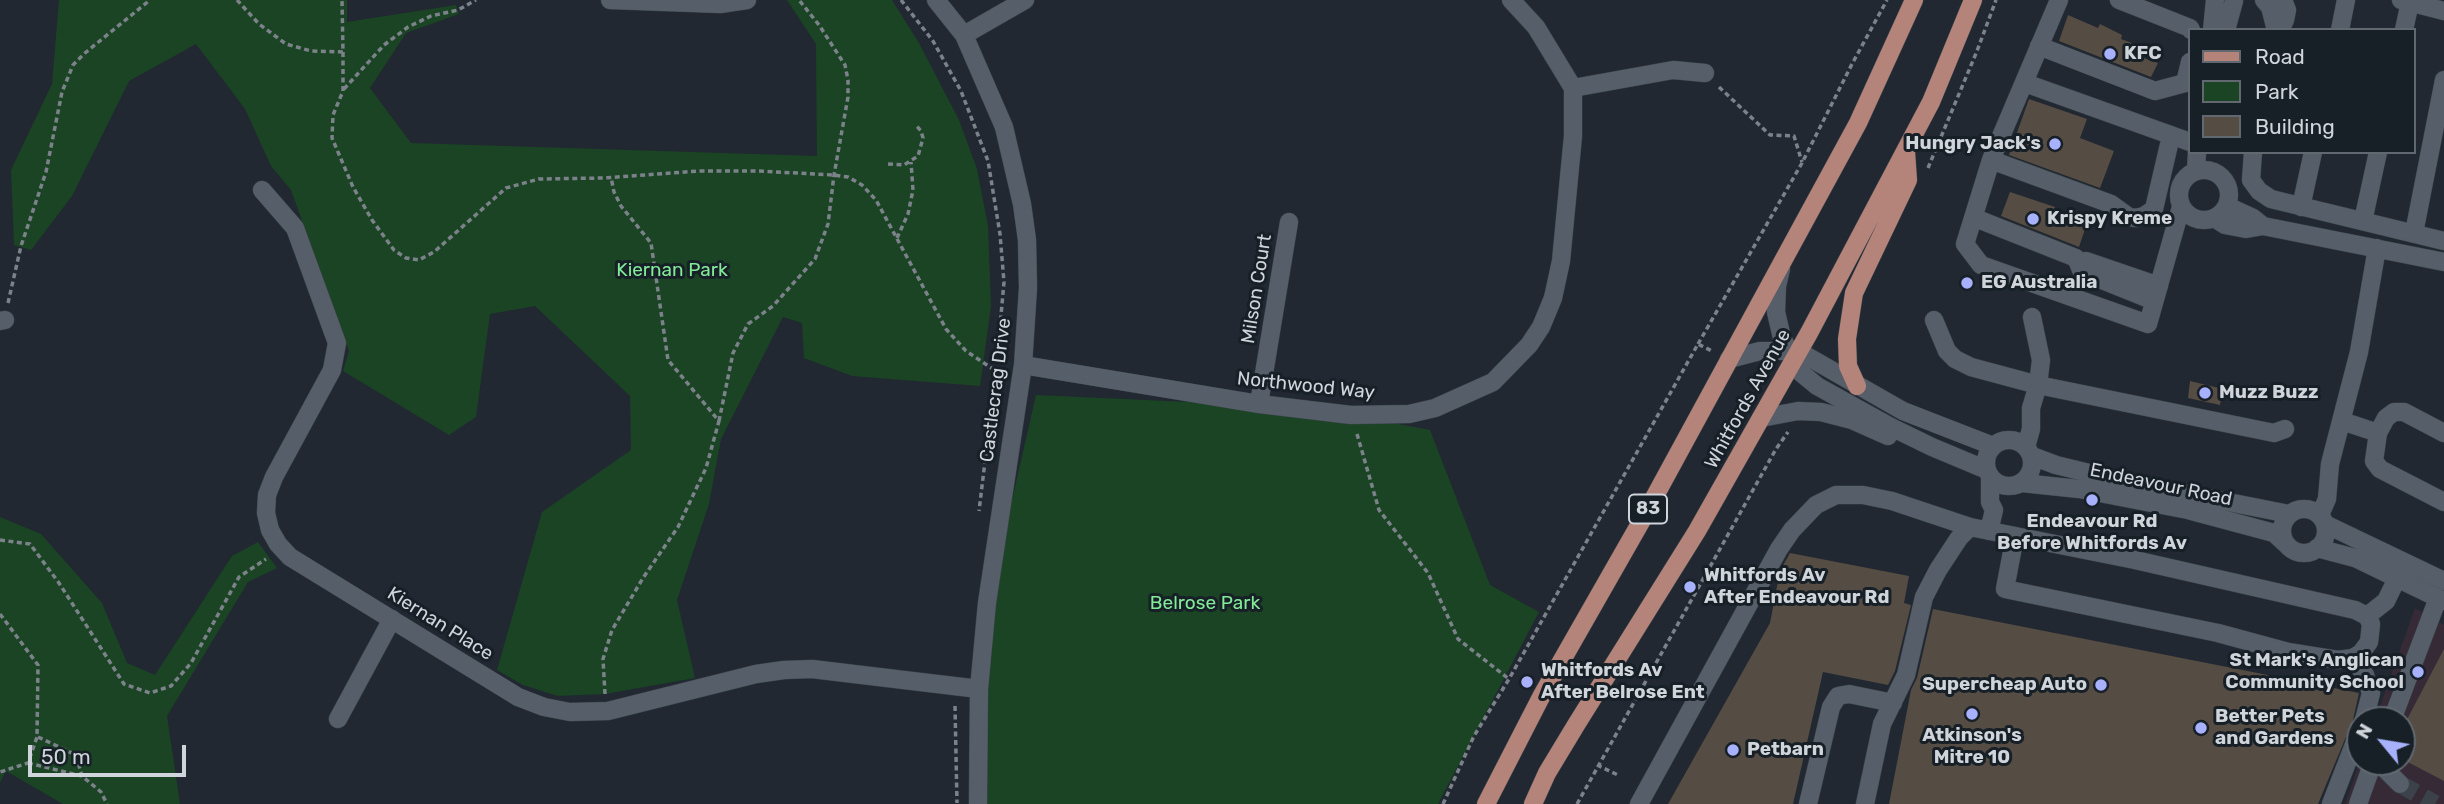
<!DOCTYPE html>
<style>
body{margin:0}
#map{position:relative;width:2444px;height:804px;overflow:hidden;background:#212831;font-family:Rubik,sans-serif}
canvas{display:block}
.legend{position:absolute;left:2188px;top:28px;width:228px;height:126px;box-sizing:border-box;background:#171f27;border:2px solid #61686f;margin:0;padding:9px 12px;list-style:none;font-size:21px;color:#d0d5db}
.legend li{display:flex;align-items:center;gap:14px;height:35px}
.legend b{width:35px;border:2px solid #61686f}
.north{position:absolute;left:2346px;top:706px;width:70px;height:70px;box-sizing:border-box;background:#171f27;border:2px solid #61686f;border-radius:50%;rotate:300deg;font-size:19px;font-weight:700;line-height:28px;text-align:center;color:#d0d5db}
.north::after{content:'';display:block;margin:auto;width:24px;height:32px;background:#a7b1fc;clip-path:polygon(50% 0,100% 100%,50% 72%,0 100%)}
.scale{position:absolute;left:28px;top:745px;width:158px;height:32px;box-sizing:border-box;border:4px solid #d0d5db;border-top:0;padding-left:9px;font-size:21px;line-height:24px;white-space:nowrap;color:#d0d5db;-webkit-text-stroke:5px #171f27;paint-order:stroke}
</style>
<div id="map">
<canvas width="2444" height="804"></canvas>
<ul class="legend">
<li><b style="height:9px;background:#b4847a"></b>Road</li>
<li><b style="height:19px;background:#1a4424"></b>Park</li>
<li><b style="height:19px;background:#554c43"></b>Building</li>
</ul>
<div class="north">N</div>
<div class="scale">50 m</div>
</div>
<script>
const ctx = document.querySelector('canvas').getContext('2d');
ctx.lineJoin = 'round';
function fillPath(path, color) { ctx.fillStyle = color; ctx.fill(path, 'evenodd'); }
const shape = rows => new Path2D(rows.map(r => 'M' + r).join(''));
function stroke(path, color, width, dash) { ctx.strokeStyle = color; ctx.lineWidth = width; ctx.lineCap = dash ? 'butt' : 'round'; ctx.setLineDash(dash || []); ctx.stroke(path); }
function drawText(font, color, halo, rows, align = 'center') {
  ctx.font = font + ' Rubik,sans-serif'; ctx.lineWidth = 6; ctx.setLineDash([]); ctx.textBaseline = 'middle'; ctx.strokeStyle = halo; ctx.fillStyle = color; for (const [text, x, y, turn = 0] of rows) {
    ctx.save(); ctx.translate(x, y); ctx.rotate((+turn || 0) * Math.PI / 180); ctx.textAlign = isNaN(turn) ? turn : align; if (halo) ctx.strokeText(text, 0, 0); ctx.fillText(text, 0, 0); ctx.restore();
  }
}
const education = shape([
 [2415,608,2444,625,2444,804,2345,804,2360,761,2402,762,2402,720,2375,720]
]);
const green = shape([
 [59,0,347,0,347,22,456,5,459,14,406,33,370,88,411,143,817,156,816,44,787,0,892,0,919,43,959,120,977,169,988,226,991,306,980,386,852,376,804,358,802,323,783,317,721,439,709,504,677,600,695,678,605,694,558,696,523,685,497,670,542,512,631,450,630,396,535,306,490,314,476,417,449,435,343,371,349,351,291,190,271,166,245,109,196,44,129,81,72,196,31,250,14,245,11,170,52,84],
 [1036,395,1276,406,1351,415,1430,430,1490,585,1539,612,1438,804,975,804,969,689],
 [0,517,41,534,102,603,127,663,155,675,232,556,258,542,277,568,248,582,167,716,180,804,63,804,6,771,0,782]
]);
const building = shape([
 [2068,15,2098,28,2100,24,2122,35,2121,39,2145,48,2141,57,2158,63,2151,77,2059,41],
 [2029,99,2087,119,2080,138,2114,151,2100,188,2009,155],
 [2010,192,2055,207,2053,215,2086,226,2079,247,2001,216],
 [2190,381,2223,389,2220,405,2188,398],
 [1790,553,1909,576,1904,603,1911,605,1895,671,1888,685,1823,672,1793,804,1668,804,1770,623,1780,571],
 [1933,609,2359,693,2353,720,2318,804,1889,804,1911,690,1917,678],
 [2444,649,2444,781,2402,759,2402,729]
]);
const minorTunnel = shape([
 [2400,784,2435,804]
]);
const path = shape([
 [237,0,259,24,286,44,311,51,343,52,342,0],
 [901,0,933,41,961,91,988,161,1000,234,1004,282,996,371,979,511],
 [343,52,343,91,333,115,332,138,353,187,372,220,394,250,406,258,419,260,434,252,506,188,539,179,603,178,698,171,758,171,834,175,848,177,862,185,876,200,946,329,966,351,996,371,1003,370],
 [1719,87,1770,135,1794,136,1802,162],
 [344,89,384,45,408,27,431,16,458,10,476,0],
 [888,164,904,165,918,156,923,138,921,131,915,124],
 [1928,168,1977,51,1996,0],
 [897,238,908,214,913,190,911,162],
 [8,303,21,246,46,172,62,92,73,65,85,53,150,0],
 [1698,344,1802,163,1852,64,1887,0],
 [719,421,733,353,748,324,773,306,815,259,828,224,834,175,848,97,848,80,845,65,819,25,799,0],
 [1357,434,1379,510,1428,573,1458,639,1509,679],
 [0,540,30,544,59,583,124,684,150,693,171,686,191,663,239,577,266,559],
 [0,614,38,665,37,737,28,763,0,772],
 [605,694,603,659,612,630,643,578,678,527,706,468,719,421,668,360,651,243,621,206,614,192,611,177],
 [955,706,957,803],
 [38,737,76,755,82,776],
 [28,763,82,776,101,792,107,804],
 [1597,765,1620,776],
 [1443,804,1474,736,1509,679,1698,344,1712,351],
 [1577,804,1776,449,1788,432]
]);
const minor = shape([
 [610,0,720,4,747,0],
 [936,0,964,35,1004,127,1022,204,1027,240,1028,288,1023,365,987,603,979,689,978,804],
 [2059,0,1991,160,1965,244,1981,265,2148,324,2181,207],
 [2119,0,2190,28,2191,30],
 [2264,0,2270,7,2276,30],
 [2401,0,2444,11],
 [2212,30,2215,0],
 [2226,30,2234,1],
 [2280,30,2285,20,2287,10,2283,0],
 [2340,30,2346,0],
 [2404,30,2410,2],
 [964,35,1025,0],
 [2039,46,2155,91,2185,83,2190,62],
 [2025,83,2190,142],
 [1573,88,1673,70,1705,73],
 [2253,152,2251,180,2259,191,2271,199,2444,241],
 [1991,160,2111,204,2129,217,2136,218,2144,216,2154,209,2171,136],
 '2179 195a25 25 0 1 1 50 0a25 25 0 1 1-50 0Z',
 [2196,171,2197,152],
 [262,190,295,228,337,343,332,370,274,477,267,495,266,513,270,530,278,544,290,557,518,697,544,707,570,712,608,711,756,674,784,670,812,669,979,689],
 [2227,206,2253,218,2263,226],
 [2301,207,2313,152],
 [1975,218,2076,258,2082,272,2154,301],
 [2214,218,2225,225,2246,229,2263,226,2444,262],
 [2363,221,2378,152],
 [2414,233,2444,80],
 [2086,261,2159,286],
 [1781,269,1777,286,1776,312,1782,338,1800,372,1817,386,1891,427,1932,447,1987,470],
 [1934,320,1947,351,1955,359,1971,367,2038,385,2274,433,2285,429],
 [0,321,5,320],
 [1729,359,1760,351,1798,351,1903,411,1993,446],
 [1023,365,1259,404,1351,415,1409,414,1435,408,1493,382,1529,345,1541,327,1553,298,1561,261,1573,136,1573,88,1536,27,1511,0],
 [1259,404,1289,222],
 [1761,418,1798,411,1821,412,1852,420,1888,436],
 [2342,421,2378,433],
 [2444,433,2404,412,2394,412,2386,418,2378,433,2374,461,2380,469,2444,502],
 '1986 463a23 23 0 1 1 46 0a23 23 0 1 1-46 0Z',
 [2026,447,2031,429,2031,408,2038,385,2041,360,2032,317],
 [2032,456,2056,465,2122,481,2289,514],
 [2022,483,2079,489,2188,510,2274,533,2287,545],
 '2282 531a22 22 0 1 1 44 0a22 22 0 1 1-44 0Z',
 [2320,515,2327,499,2330,464,2359,352,2377,248],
 [2325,524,2444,581],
 [1989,531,1994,510,1990,502,1990,477],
 [2317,548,2355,558,2444,601],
 [2367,616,2386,601,2402,568],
 [2353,658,2365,675,2371,693,2364,720],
 [338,719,392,619],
 [2392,720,2438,598],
 [2385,762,2385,769,2400,784],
 [1639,804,1779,549,1792,530,1816,505,1836,495,1863,495,1892,501,1970,527,2135,560,2355,610,2367,616,2371,624,2369,642,2361,653,2353,658,2338,660,2288,652,2218,633,2005,589,2015,536],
 [1808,804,1831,707,1838,696,1849,694,1893,703],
 [1865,804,1882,724,1906,675,1924,597,1938,570,1959,538,1970,527],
 [2331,804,2360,729],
 [2358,804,2373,762]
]);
const major = shape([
 [1857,386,1848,366,1847,339,1854,293,1908,180,1906,151],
 [1486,804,1541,697,1642,520,1858,123,1914,0],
 [1533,804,1547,773,1576,725,1697,531,1809,333,1931,102,1973,0]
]);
const markers = [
 [2110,54,7,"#a7b1fc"],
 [2055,144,7,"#a7b1fc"],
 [2033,219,7,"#a7b1fc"],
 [1967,283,7,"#a7b1fc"],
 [2205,393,7,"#a7b1fc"],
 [2092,500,7,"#a7b1fc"],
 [1690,587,7,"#a7b1fc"],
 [2418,672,7,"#a7b1fc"],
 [1527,682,7,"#a7b1fc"],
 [2101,685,7,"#a7b1fc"],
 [1972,714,7,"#a7b1fc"],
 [2201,728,7,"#a7b1fc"],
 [1733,750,7,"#a7b1fc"]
];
const shields = [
 [1648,509,38]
];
const shieldNames = [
 ["83",1648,509]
];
const poiNames = [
 ["KFC",2124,54],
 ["Hungry Jack's",2041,144,"right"],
 ["Krispy Kreme",2047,219],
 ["EG Australia",1981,283],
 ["Muzz Buzz",2219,393],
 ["Endeavour Rd",2092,522,"center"],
 ["Before Whitfords Av",2092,544,"center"],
 ["Whitfords Av",1704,576],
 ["After Endeavour Rd",1704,598],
 ["St Mark's Anglican",2404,661,"right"],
 ["Community School",2404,683,"right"],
 ["Whitfords Av",1541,671],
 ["After Belrose Ent",1541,693],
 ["Supercheap Auto",2087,685,"right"],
 ["Better Pets",2215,717],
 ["and Gardens",2215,739],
 ["Atkinson's",1972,736,"center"],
 ["Mitre 10",1972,758,"center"],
 ["Petbarn",1747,750]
];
const parkNames = [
 ["Kiernan Park",672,271],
 ["Belrose Park",1205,604]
];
const streetNames = [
 ["Milson Court",1257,289,-81],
 ["Northwood Way",1306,386,6],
 ["Castlecrag Drive",996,390,-83],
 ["Whitfords Avenue",1748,399,-61],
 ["Endeavour Road",2161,485,12],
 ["Kiernan Place",440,624,32]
];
fillPath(education, '#372a37');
fillPath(green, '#1a4424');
fillPath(building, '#554c43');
stroke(minorTunnel, '#3b424a', 18, [18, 9]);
stroke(minor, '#3d444b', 19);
stroke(major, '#3d444b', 19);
stroke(path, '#7c8289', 3.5, [5, 3.5]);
stroke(minor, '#565f69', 18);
stroke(major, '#b4847a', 18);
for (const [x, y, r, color] of markers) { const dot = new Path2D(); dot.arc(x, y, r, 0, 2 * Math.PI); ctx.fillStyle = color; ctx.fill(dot); stroke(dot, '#171f27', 2.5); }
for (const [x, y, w] of shields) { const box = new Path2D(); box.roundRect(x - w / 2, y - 14.5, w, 29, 5); ctx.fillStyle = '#171f27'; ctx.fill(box); stroke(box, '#d0d5db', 2); }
drawText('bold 18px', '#d0d5db', null, shieldNames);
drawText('bold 19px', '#d0d5db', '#171f27', poiNames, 'left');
drawText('19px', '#82eb98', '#171f27', parkNames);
drawText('19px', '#d0d5db', '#171f27', streetNames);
</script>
